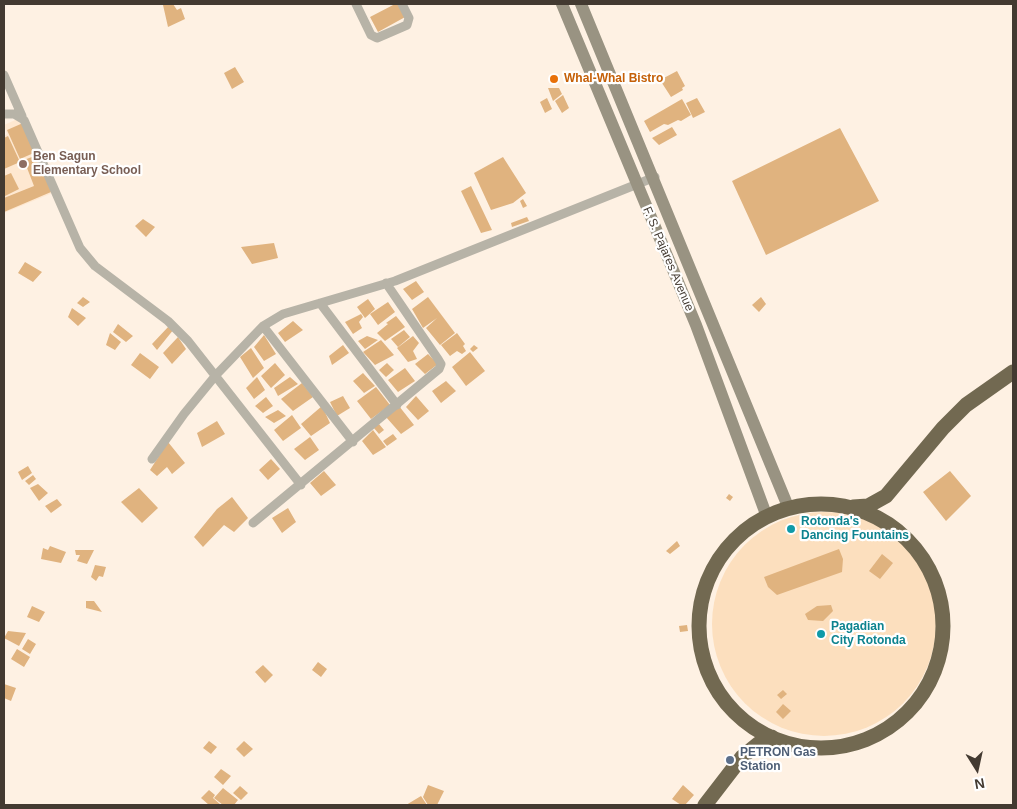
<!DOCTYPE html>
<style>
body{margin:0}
#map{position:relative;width:1017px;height:809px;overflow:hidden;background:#fef1e3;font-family:Helvetica,sans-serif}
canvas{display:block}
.frame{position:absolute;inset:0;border:5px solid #433a31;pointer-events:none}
.north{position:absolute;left:952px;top:744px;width:50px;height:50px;-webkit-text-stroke:4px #fff;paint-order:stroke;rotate:170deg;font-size:14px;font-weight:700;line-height:20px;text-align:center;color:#433a31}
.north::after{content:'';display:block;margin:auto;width:18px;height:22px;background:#433a31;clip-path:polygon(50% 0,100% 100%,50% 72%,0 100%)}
</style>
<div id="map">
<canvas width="1017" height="809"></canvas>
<div class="frame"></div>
<div class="north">N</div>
</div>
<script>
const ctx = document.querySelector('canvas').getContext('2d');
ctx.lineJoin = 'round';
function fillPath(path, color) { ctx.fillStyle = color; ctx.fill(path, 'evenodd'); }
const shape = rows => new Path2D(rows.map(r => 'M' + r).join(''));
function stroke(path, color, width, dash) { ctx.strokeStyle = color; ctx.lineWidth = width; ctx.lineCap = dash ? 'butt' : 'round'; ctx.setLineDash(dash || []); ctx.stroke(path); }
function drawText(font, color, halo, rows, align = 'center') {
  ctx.font = font + ' Helvetica,sans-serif'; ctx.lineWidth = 4.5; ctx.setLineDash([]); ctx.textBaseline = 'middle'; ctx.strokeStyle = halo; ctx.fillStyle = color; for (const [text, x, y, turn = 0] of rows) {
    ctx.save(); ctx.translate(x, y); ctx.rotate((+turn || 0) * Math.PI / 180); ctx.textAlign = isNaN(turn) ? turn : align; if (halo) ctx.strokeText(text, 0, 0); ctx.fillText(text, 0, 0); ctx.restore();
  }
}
const built = shape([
 [22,117,55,192,4,213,4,136,7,134,4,125]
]);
const green = shape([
 '712 624a112 112 0 1 1 224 0a112 112 0 1 1-224 0Z'
]);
const building = shape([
 [165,4,173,4,177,10,181,8,185,19,168,27,163,5],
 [395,4,400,4,407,16,378,32,370,17],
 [235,67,244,82,232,89,224,73],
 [677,71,685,86,682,88,683,90,671,97,660,80],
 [548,88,559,88,562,94,553,101],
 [563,95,569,108,562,113,555,101],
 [547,98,552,109,545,113,540,102],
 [697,98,705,112,693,118,686,103],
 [682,99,691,115,681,121,678,120,668,125,664,124,650,132,644,121],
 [23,123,36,152,20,159,7,130],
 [672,127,677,135,659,145,652,138],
 [840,128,879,201,766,255,732,181],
 [8,136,20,162,4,169,4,138],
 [37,155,51,192,4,212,4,198,34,186,24,160],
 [503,157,526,193,513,203,491,210,474,173],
 [11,173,19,189,5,196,4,176],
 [471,186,492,230,481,233,461,191],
 [523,199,527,206,523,208,520,201],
 [527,217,529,221,512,227,511,223],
 [143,219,155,227,146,237,135,226],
 [274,243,278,258,252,264,241,247],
 [25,262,42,272,33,282,18,273],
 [416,281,424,292,412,300,403,289],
 [83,297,90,302,83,307,77,303],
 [428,297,455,333,440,345,426,328,437,318,423,328,412,309],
 [761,297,766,304,759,312,752,305],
 [368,299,375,309,365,318,357,307],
 [388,302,395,312,378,325,370,314],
 [72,308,86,318,78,326,68,317],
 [361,314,363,317,359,322,362,328,353,334,345,322],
 [396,316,405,327,385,341,377,333,388,324,386,323],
 [293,321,303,330,285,342,278,333],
 [118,324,133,336,126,342,113,332],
 [169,326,174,329,157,350,152,344],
 [404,330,410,337,398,347,391,339],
 [110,333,121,342,115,350,106,345],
 [457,333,465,344,463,346,466,351,462,354,457,351,450,356,441,345],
 [264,335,276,354,264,361,254,347],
 [367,336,378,340,365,349,358,341],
 [413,336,419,343,413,351,417,359,408,362,397,348],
 [178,337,186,349,172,364,163,353],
 [381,340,394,355,375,365,363,352],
 [343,345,349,353,332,365,329,356],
 [474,345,478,348,473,352,470,349],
 [251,348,264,368,253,378,240,357],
 [470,352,485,371,466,386,452,367],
 [140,353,159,367,150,379,131,365],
 [428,354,438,364,425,374,415,364],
 [275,363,285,375,271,388,261,376],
 [387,363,394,370,386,377,379,370],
 [405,368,415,381,398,392,388,380],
 [363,373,375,386,364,393,353,381],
 [257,377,265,390,254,399,246,388],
 [290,377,298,384,278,396,274,388],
 [446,381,456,391,441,403,432,391],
 [302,383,313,397,293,411,281,399],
 [376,387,390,405,371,419,357,401],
 [343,396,350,408,337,416,330,402],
 [416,396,429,411,418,420,406,407],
 [266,397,273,406,263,413,255,406],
 [322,406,330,423,311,436,301,424],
 [399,406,414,425,401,434,386,417],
 [278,410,286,416,274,423,265,417],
 [292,415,301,428,283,441,274,430],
 [217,421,225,434,202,447,197,433],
 [379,424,384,430,379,434,373,427],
 [373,430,386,447,373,455,362,441],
 [393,434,397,439,387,446,383,441],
 [310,437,319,450,305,460,294,449],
 [168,442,185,463,172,474,167,467,157,476,150,470],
 [271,459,280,469,268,480,259,470],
 [28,466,32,473,22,480,18,472],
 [324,471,336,485,321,496,310,483],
 [950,471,971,496,946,521,923,492],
 [33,475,36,479,29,485,25,481],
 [38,484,48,493,39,501,30,488],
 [139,488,158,508,142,523,121,502],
 [729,494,733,497,730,501,726,498],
 [232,497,248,518,234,532,224,525,203,547,194,537,217,509],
 [57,499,62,505,51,513,45,506],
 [288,508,296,522,282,533,272,518],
 [677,541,680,546,670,554,666,551],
 [50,546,66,552,61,563,41,559,43,548,48,550],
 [839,549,843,559,842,572,777,595,768,587,764,577],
 [75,550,94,550,87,564,77,561,80,555,76,555],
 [882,554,893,563,880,579,869,571],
 [95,565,106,567,103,577,99,576,96,581,91,577],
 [86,601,94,601,102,612,86,608],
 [831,605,833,611,823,621,808,620,805,614,817,606],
 [32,606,45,612,39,622,27,617],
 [687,625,688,631,680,632,679,626],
 [8,631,26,633,19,646,4,638],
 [28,639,36,644,30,654,22,649],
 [17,649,30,657,24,667,11,659],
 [318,662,327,669,321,677,312,670],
 [263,665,273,675,265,683,255,672],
 [4,684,16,688,11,701,4,698],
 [783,690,787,694,781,699,777,695],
 [783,704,791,711,783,719,776,712],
 [209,741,217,747,211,754,203,748],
 [244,741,253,749,244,757,236,749],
 [221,769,231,776,223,785,214,777],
 [428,785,444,791,437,805,428,805,423,797],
 [683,785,694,795,685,805,681,805,672,799],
 [240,786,248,793,241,800,233,793],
 [223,788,238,800,234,805,223,805,214,798],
 [209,790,215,795,213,798,221,805,209,805,201,798],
 [421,796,427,805,406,805]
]);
const street = shape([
 [356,4,371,35,377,38,407,25,409,18,402,4],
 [4,75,22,116],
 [4,114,14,114,24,120,80,248,95,266,168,321,188,341,301,485],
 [320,303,397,405],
 [263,326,353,442],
 [152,459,184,414,216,375,263,326,283,314,395,281,655,177],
 [253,523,439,369,441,364,438,359,386,283]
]);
const secondary = shape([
 [562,4,696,325,767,517],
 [581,4,789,509]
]);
const highway = shape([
 '699 626a122 122 0 1 1 244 0a122 122 0 1 1-244 0Z',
 [853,507,868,506,886,496,943,428,966,405,1013,372],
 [705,805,742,757,758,744,772,737]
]);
const markers = [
 [554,79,5,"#e8710a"],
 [23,164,5,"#8d6e63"],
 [791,529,5,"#0f9aa8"],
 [821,634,5,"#0f9aa8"],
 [730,760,5,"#5c6f8a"]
];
const foodNames = [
 ["Whal-Whal Bistro",564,79]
];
const educationNames = [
 ["Ben Sagun",33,157],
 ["Elementary School",33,171]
];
const streetNames = [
 ["F. S. Pajares Avenue",668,259,67]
];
const cultureNames = [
 ["Rotonda's",801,522],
 ["Dancing Fountains",801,536],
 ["Pagadian",831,627],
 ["City Rotonda",831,641]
];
const serviceNames = [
 ["PETRON Gas",740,753],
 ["Station",740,767]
];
fillPath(built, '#fee8d1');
fillPath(green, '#fcdfbe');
fillPath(building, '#e0b37f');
stroke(street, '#b7b3a7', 9);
stroke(secondary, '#999382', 12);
stroke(highway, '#726951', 15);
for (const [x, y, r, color] of markers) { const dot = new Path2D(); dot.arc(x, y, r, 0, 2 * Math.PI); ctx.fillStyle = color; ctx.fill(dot); stroke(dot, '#fff', 2); }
drawText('bold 12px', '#c56008', '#fff', foodNames, 'left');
drawText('bold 12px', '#785e54', '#fff', educationNames, 'left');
drawText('12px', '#433a31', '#fff', streetNames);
drawText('bold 12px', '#0d838f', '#fff', cultureNames, 'left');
drawText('bold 12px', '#4e5e75', '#fff', serviceNames, 'left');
</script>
